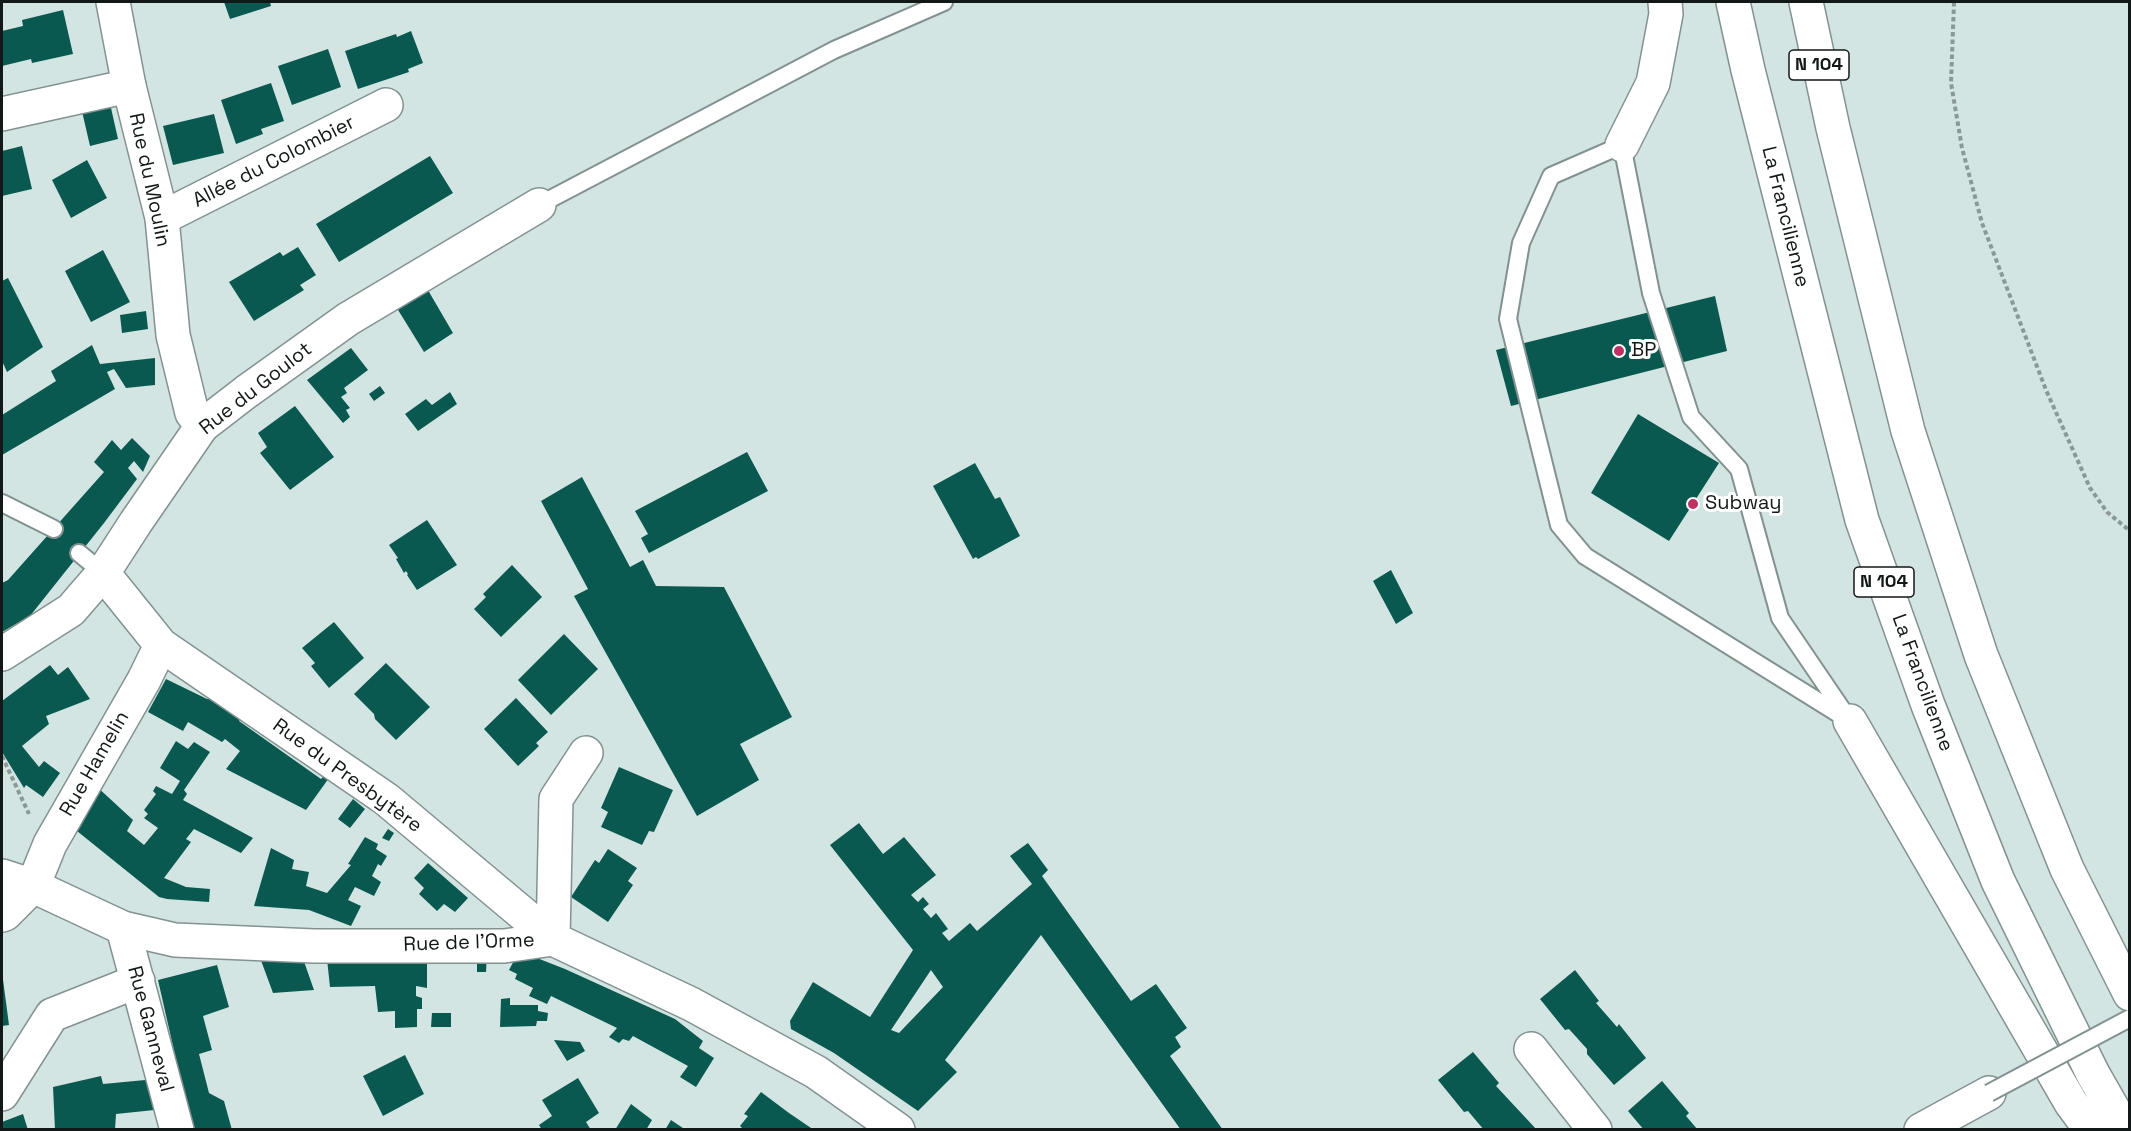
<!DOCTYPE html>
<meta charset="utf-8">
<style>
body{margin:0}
#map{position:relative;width:2131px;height:1131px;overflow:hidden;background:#d3e5e2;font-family:"Space Grotesk",sans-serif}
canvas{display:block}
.frame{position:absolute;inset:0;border:3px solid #121817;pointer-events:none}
</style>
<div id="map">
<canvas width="2131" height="1131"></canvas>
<div class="frame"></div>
</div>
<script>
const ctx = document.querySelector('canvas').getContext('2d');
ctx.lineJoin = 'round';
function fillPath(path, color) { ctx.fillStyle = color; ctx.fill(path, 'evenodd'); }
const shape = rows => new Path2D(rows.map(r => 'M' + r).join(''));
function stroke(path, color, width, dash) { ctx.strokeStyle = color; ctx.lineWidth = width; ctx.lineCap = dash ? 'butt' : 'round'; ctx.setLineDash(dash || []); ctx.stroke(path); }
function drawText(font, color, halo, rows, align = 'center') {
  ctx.font = font + ' "Space Grotesk",sans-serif'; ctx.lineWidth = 6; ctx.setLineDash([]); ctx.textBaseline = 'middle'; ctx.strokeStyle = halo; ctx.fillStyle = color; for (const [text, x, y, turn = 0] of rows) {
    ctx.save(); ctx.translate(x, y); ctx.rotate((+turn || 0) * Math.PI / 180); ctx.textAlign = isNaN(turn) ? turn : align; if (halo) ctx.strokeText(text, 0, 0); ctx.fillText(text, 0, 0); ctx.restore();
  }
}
const building = shape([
 [224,2,270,2,271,6,230,19],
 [63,10,73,54,32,63,31,59,2,66,2,31,23,26,22,20],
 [411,31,423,63,408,69,409,72,358,89,345,51,396,34,397,37],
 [328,49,341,87,292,105,278,66],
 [271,83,284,121,261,129,263,134,236,144,221,100],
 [109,99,118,139,90,146,81,107],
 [214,114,224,153,173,165,163,126],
 [22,146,32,189,2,196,2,151],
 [430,156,453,193,339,262,316,224],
 [87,160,107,198,71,218,52,180],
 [298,247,316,275,300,285,304,290,254,321,229,282,280,252,283,256],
 [103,250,130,302,91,322,65,271],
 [8,278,43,347,7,372,2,361,2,281],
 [425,285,453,333,424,352,395,305],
 [1715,296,1727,351,1511,406,1496,350],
 [146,311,148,329,122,333,120,315],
 [92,345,100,364,155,358,155,385,126,388,114,369,107,372,115,389,2,455,2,415,56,381,51,371],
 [351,348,368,370,344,388,347,393,341,397,350,408,346,410,350,417,343,423,307,380],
 [380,386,385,393,374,401,369,394],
 [450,392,457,404,418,431,405,414,426,399,432,405],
 [295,406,334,457,290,490,260,453,267,447,258,433],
 [1638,414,1719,463,1669,541,1591,493],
 [132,438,150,456,143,472,134,461,128,468,137,479,104,523,30,616,2,632,2,583,8,580,104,472,94,462,112,440,121,450],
 [747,452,768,491,649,553,641,538,648,534,635,511],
 [975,463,995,499,1000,497,1020,536,978,559,976,557,973,559,933,486],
 [582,477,630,567,643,560,656,586,724,587,792,717,740,744,759,780,697,816,574,596,588,589,541,501],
 [427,520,457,565,417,590,407,575,408,574,406,571,404,573,396,559,398,558,389,545],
 [512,565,542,597,501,637,474,609,486,597,483,594],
 [1391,570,1413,613,1396,624,1373,581],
 [334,622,364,658,329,688,311,666,315,663,302,648],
 [564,634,598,669,551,715,518,680],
 [386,663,430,707,396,740,375,719,374,714,354,694],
 [50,665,58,675,68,667,90,699,46,716,49,724,22,746,39,767,44,761,60,773,43,797,26,785,24,788,2,752,2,701],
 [166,679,207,699,211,699,241,718,239,721,321,779,325,775,329,778,306,810,226,769,240,751,225,739,222,742,188,722,183,731,148,712],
 [516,698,548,732,536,743,539,746,518,766,484,729],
 [176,741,188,749,194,742,210,752,184,790,187,794,183,800,253,838,241,853,194,829,186,839,191,842,164,878,186,887,210,889,209,902,167,899,159,897,72,827,95,785,133,820,127,831,144,845,158,828,144,818,148,814,144,810,156,794,153,791,156,786,172,794,180,781,160,768],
 [619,767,673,790,654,832,649,831,642,845,601,827,608,812,601,808],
 [353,799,365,809,350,828,338,819],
 [859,823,883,854,904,837,936,875,911,895,918,902,923,897,929,904,923,909,931,918,936,913,948,929,942,933,949,941,970,923,977,931,1032,884,1010,856,1028,843,1048,870,1042,876,1131,1001,1156,984,1187,1028,1175,1037,1181,1047,1170,1056,1223,1130,1181,1130,1041,935,945,1060,957,1072,918,1111,834,1053,791,1029,790,1021,813,982,870,1017,913,950,830,845],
 [931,970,943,987,899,1033,891,1030],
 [388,829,394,833,389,841,382,838],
 [365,837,378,844,376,849,387,856,381,866,378,864,372,876,381,882,374,896,355,887,348,900,361,906,351,926,309,910,254,906,271,848,294,860,292,869,309,872,306,886,327,893,351,865,348,864],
 [608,849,637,868,628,881,633,885,608,922,571,897,595,860,599,863],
 [428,863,468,898,455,912,444,904,437,911,419,894,424,888,414,878],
 [519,951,565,969,675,1019,703,1041,699,1048,714,1058,696,1087,680,1077,688,1066,633,1036,629,1041,623,1039,619,1043,609,1037,617,1028,551,996,547,1004,529,996,533,988,515,979,517,974,509,970],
 [427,952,427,988,416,986,416,996,422,998,422,1009,417,1009,417,1027,395,1028,395,1011,378,1012,375,986,330,987,327,959],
 [301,953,314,990,273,993,259,955],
 [477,954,487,954,486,972,477,972],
 [217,965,229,1007,203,1016,212,1050,199,1054,209,1093,224,1101,232,1130,192,1130,158,980],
 [1575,970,1599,1001,1596,1003,1617,1027,1619,1024,1646,1058,1614,1085,1587,1054,1587,1049,1569,1029,1565,1030,1540,999],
 [2,972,9,1025,2,1026],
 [510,998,510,1005,538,1005,538,1011,548,1013,547,1021,537,1021,536,1026,500,1027,501,999],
 [432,1013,451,1013,451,1027,431,1027],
 [554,1040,580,1042,585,1051,567,1061],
 [1473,1052,1499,1083,1496,1086,1537,1130,1484,1130,1468,1111,1464,1112,1438,1080],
 [405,1055,424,1094,383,1116,363,1076],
 [101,1076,103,1084,156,1079,164,1109,116,1114,115,1130,55,1130,53,1087],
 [578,1078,599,1113,586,1122,591,1130,542,1130,539,1125,552,1116,542,1100],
 [1662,1081,1689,1113,1686,1116,1698,1130,1644,1130,1628,1111],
 [761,1092,789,1113,814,1130,744,1130,740,1126,748,1116,744,1114],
 [631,1104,652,1120,646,1130,615,1130],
 [23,1114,28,1130,2,1130,2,1122],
 [671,1120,686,1130,665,1130]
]);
const path = shape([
 [1954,2,1951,83,1962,148,1982,223,2046,390,2090,488,2107,512,2130,531],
 [2,756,29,814]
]);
const service = shape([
 [1622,145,1651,293,1691,417,1739,469,1780,618,1850,721,1585,556,1559,525,1508,319,1521,243,1551,176,1622,145],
 [539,205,834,50,944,2],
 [2,503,54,529],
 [79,553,103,573]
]);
const minor = shape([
 [2,114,129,86],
 [162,218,386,105],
 [202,426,246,392,348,319,539,205],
 [2,915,5,914,33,886],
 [123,928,177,1130],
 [553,939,556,799,586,753],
 [1531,1049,1595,1130],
 [2,1094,52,1015,138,981],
 [1921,1130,1989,1093]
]);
const tertiary = shape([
 [103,573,161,645,386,799,553,939,691,1004,816,1072,898,1130],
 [2,654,71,610,103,573,136,522,202,426,192,413,173,335,162,218,129,86,113,2],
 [2,876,33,886,123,928,175,940,314,946,504,946,553,939],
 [33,886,50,844,144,680,161,645]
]);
const trunk = shape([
 [1733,2,1748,70,1862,520,1928,705,1998,881,2093,1074,2125,1130],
 [1806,2,1833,128,1908,431,1981,655,2067,869,2130,994],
 [1622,145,1653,83,1666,14,1665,2],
 [1850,721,2071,1103,2091,1130]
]);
const serviceBridge = shape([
 [1989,1093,2130,1018]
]);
const markers = [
 [1619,351,6,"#bf3162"],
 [1693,504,6,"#bf3162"]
];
const shields = [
 [1819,65,60],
 [1884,582,60]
];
const shieldNames = [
 ["N 104",1819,65],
 ["N 104",1884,582]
];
const streetNames = [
 ["Allée du Colombier",274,162,-27],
 ["Rue du Moulin",149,180,78],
 ["La Francilienne",1785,217,76],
 ["Rue du Goulot",256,389,-38],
 ["La Francilienne",1922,683,70],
 ["Rue Hamelin",95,764,-60],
 ["Rue du Presbytère",347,776,36],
 ["Rue de l'Orme",469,943,-2],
 ["Rue Ganneval",150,1029,75]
];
const poiNames = [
 ["BP",1631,351],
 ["Subway",1705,504]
];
fillPath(building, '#0a5951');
stroke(service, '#829290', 20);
stroke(minor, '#829290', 36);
stroke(tertiary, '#829290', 36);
stroke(trunk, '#829290', 36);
stroke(path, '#8b9996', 4, [4.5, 3]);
stroke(service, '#fff', 16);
stroke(minor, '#fff', 33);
stroke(tertiary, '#fff', 33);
stroke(trunk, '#fff', 33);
stroke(serviceBridge, '#829290', 20, []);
stroke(serviceBridge, '#fff', 16);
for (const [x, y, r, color] of markers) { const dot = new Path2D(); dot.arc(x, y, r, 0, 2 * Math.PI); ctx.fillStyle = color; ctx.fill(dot); stroke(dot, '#fff', 2); }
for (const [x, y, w] of shields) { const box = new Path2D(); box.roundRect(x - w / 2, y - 15, w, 30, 4.5); ctx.fillStyle = '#fff'; ctx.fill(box); stroke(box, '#121817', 1.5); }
drawText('bold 18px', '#121817', null, shieldNames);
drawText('20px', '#121817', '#fff', streetNames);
drawText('20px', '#121817', '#fff', poiNames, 'left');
</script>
